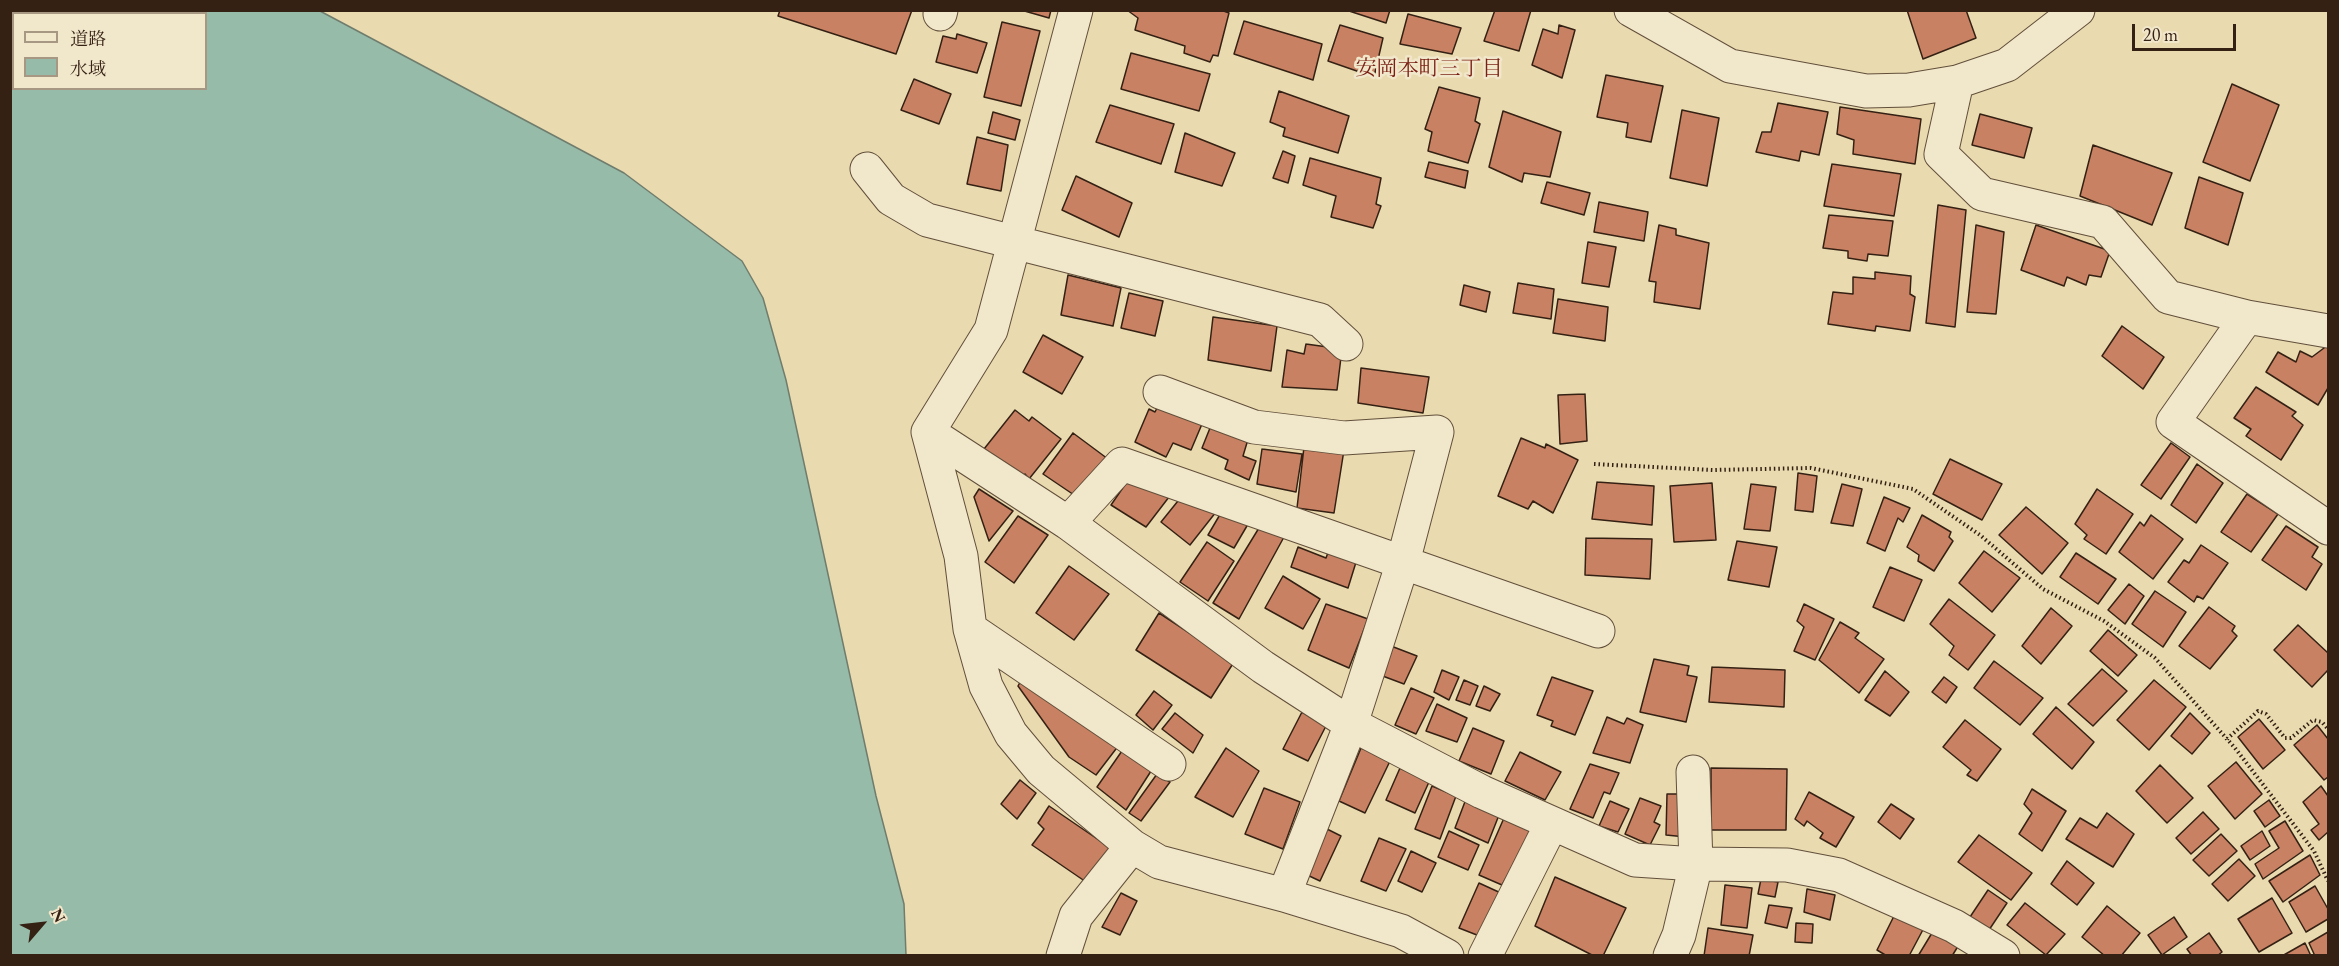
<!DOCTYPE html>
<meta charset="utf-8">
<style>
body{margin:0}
#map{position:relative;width:2339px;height:966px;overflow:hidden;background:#e9daaf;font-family:"EB Garamond","Noto Serif JP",serif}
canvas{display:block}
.frame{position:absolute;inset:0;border:12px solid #352114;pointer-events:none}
.legend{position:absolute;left:12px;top:12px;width:195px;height:78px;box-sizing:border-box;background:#f1e7cb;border:2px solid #a69882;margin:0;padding:8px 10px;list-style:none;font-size:18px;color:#352114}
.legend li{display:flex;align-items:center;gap:12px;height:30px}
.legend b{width:30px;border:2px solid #a69882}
.north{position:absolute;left:12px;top:894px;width:60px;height:60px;-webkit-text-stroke:4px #f1e7cb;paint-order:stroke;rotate:62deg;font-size:16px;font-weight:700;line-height:24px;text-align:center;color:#352114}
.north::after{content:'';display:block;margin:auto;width:21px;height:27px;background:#352114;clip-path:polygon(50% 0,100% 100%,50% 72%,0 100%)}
.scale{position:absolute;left:2132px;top:24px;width:104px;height:27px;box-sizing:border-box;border:3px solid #352114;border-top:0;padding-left:8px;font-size:18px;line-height:21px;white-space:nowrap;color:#352114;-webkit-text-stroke:4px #f1e7cb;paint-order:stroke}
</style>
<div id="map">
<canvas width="2339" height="966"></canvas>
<div class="frame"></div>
<ul class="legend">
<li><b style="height:8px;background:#f1e7cb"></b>道路</li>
<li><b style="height:16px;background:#97bba9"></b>水域</li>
</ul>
<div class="north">N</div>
<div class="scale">20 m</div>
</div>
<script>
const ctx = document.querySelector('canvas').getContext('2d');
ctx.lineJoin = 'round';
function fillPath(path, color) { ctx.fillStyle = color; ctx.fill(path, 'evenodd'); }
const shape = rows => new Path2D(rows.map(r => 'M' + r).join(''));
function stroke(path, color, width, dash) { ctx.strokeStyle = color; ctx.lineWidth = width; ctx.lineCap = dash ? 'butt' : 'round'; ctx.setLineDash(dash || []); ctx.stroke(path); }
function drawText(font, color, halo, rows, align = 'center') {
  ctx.font = font + ' "EB Garamond","Noto Serif JP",serif'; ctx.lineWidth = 5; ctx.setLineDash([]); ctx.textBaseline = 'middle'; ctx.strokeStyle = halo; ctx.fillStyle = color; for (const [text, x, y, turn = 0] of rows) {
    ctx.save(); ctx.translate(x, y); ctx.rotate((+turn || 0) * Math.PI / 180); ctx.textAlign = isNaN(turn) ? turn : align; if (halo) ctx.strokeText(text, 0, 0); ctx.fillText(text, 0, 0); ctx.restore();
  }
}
const water = shape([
 [10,11,320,11,624,173,742,261,763,298,786,380,876,796,904,904,906,955,11,955,10,11],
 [14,14,206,14,206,88,14,88,14,14]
]);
const building = shape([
 [780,10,912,10,896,54,778,16,780,10],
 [1021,10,1051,10,1049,18,1021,10],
 [1127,10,1221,10,1229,13,1218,56,1213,55,1210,62,1184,53,1185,46,1135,30,1138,18,1127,10],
 [1346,10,1390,10,1386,23,1346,10],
 [1495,10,1531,10,1519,51,1484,41,1495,10],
 [1907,10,1966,10,1976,38,1923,59,1907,10],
 [1408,14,1461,28,1452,54,1400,44,1408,14],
 [1244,21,1322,44,1313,80,1234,54,1244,21],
 [1002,22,1040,31,1021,106,984,97,1002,22],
 [1340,25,1383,38,1374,77,1328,61,1340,25],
 [1559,25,1575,30,1562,78,1532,65,1543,29,1558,34,1559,25],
 [957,34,987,43,977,73,936,62,943,36,956,39,957,34],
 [1131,53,1210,74,1199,111,1121,89,1131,53],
 [1606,75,1663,86,1651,142,1626,137,1628,123,1597,117,1606,75],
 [914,79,951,94,939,124,901,110,914,79],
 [2232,84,2279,105,2250,181,2203,162,2232,84],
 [1439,87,1480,98,1475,121,1480,124,1468,163,1428,151,1432,132,1425,129,1439,87],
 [1279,91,1349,116,1338,153,1283,136,1285,128,1270,122,1279,91],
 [1778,103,1828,112,1819,155,1801,151,1799,161,1756,152,1762,132,1771,132,1778,103],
 [1110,105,1174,124,1161,164,1096,142,1110,105],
 [1840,107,1921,119,1915,164,1853,154,1854,140,1837,134,1840,107],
 [1682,110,1719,118,1707,186,1670,178,1682,110],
 [1503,111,1561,132,1550,177,1524,173,1522,182,1489,167,1503,111],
 [993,112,1020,120,1015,140,988,133,993,112],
 [1980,114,2032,128,2024,158,1972,145,1980,114],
 [1185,133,1235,153,1222,186,1175,172,1185,133],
 [977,137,1008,145,1001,191,967,184,977,137],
 [2093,145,2172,173,2152,225,2080,196,2093,145],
 [1283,151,1295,156,1288,183,1273,178,1283,151],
 [1310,158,1381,178,1376,204,1381,206,1373,228,1331,217,1336,196,1303,185,1310,158],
 [1429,162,1468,171,1465,188,1425,177,1429,162],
 [1832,164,1901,174,1894,216,1824,206,1832,164],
 [1076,176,1132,203,1119,237,1062,210,1076,176],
 [2199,177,2243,193,2228,245,2185,228,2199,177],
 [1547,182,1590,193,1584,215,1541,203,1547,182],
 [1599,202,1648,212,1644,241,1594,232,1599,202],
 [1938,205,1966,210,1955,327,1926,323,1938,205],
 [1829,215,1893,221,1888,256,1868,254,1867,261,1848,258,1848,251,1823,248,1829,215],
 [1659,225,1676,229,1676,235,1709,243,1700,309,1654,302,1656,282,1649,281,1659,225],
 [1976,225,2004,232,1996,314,1967,312,1976,225],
 [2036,225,2110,251,2101,277,2089,275,2086,285,2067,277,2064,286,2021,270,2036,225],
 [1588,242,1616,247,1609,287,1582,283,1588,242],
 [1875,272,1911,276,1910,294,1915,297,1910,331,1876,326,1875,331,1828,324,1833,292,1853,294,1853,277,1875,279,1875,272],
 [1068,275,1121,288,1113,326,1061,315,1068,275],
 [1518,283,1554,289,1551,319,1513,313,1518,283],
 [1464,285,1490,292,1486,312,1460,305,1464,285],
 [1129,293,1163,301,1155,336,1121,328,1129,293],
 [1558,299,1608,307,1605,341,1553,333,1558,299],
 [1213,317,1277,326,1271,371,1208,360,1213,317],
 [2122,326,2164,357,2143,389,2102,356,2122,326],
 [1043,335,1083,357,1062,394,1023,372,1043,335],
 [1306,344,1342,349,1337,390,1282,387,1287,350,1304,354,1306,344],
 [2328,345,2328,388,2318,405,2266,372,2278,352,2296,362,2300,351,2312,357,2328,345],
 [1361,368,1429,377,1423,413,1358,403,1361,368],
 [2256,387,2296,412,2292,416,2303,425,2281,460,2246,436,2251,429,2234,418,2256,387],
 [1585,394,1587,441,1560,444,1558,395,1585,394],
 [1158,406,1202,424,1191,450,1173,443,1166,457,1135,442,1149,409,1155,412,1158,406],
 [1015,410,1029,421,1032,417,1061,439,1029,479,1025,474,1019,480,984,449,1015,410],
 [1212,423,1249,436,1243,456,1256,461,1249,480,1225,469,1228,460,1202,448,1212,423],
 [1073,433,1108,459,1080,499,1043,474,1073,433],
 [1521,438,1545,448,1546,444,1578,460,1553,513,1533,501,1528,509,1498,496,1521,438],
 [2171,443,2190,457,2161,499,2141,485,2171,443],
 [1304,447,1344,450,1334,513,1297,508,1304,447],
 [1262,449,1302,454,1296,492,1257,484,1262,449],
 [1950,459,2002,484,1982,520,1933,494,1950,459],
 [2197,464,2223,483,2196,523,2171,505,2197,464],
 [1133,473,1169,497,1146,527,1111,505,1133,473],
 [1798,473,1817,476,1813,512,1795,510,1798,473],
 [1597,482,1654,486,1652,525,1592,519,1597,482],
 [1712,483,1716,540,1674,542,1670,486,1712,483],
 [1751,484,1776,487,1770,531,1744,529,1751,484],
 [1842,484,1862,489,1853,526,1831,523,1842,484],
 [979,489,1013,511,989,541,974,497,979,489],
 [2097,489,2133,514,2106,554,2084,539,2087,535,2075,524,2097,489],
 [1186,491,1216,512,1190,545,1161,522,1186,491],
 [2247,494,2278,514,2251,552,2221,532,2247,494],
 [1884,497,1910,508,1903,522,1898,518,1885,551,1867,543,1884,497],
 [1225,506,1251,519,1234,548,1208,535,1225,506],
 [2026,507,2068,543,2042,574,1999,535,2026,507],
 [1922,515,1951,532,1949,537,1953,541,1934,571,1918,561,1919,555,1907,547,1922,515],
 [2151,515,2183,539,2153,579,2119,552,2140,522,2144,526,2151,515],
 [1018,516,1048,535,1014,583,985,562,1018,516],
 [1262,523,1284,537,1239,619,1213,603,1262,523],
 [2286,526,2318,547,2312,557,2322,564,2306,590,2262,560,2286,526],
 [1586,538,1652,539,1650,579,1585,575,1586,538],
 [1737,541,1777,547,1769,587,1728,580,1737,541],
 [1207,542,1234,561,1208,601,1180,582,1207,542],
 [2201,545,2228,563,2203,599,2197,596,2194,602,2168,582,2184,560,2189,563,2201,545],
 [1298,547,1326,558,1330,547,1357,559,1348,588,1291,567,1298,547],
 [1984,551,2020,578,1992,612,1959,583,1984,551],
 [2076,553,2116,579,2098,604,2060,577,2076,553],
 [1069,566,1109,594,1074,640,1036,613,1069,566],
 [1890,567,1922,580,1904,621,1873,607,1890,567],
 [1283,576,1320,599,1303,629,1265,608,1283,576],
 [2129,584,2144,596,2125,624,2108,610,2129,584],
 [2155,591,2186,612,2163,647,2132,624,2155,591],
 [1949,599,1995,635,1968,670,1949,655,1954,646,1930,624,1949,599],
 [1326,604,1368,619,1349,668,1308,650,1326,604],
 [1804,604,1834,619,1815,660,1794,651,1804,627,1797,621,1804,604],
 [2209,607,2235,626,2232,631,2237,636,2210,669,2179,646,2209,607],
 [2051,608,2072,626,2041,664,2022,646,2051,608],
 [1159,613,1234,662,1211,698,1136,650,1159,613],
 [1840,622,1859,633,1855,638,1884,659,1859,693,1819,660,1840,622],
 [2298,625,2328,653,2328,670,2312,687,2274,650,2298,625],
 [2108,630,2137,655,2118,676,2090,651,2108,630],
 [1391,646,1417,656,1404,684,1380,675,1391,646],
 [1654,659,1689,666,1687,675,1697,677,1686,722,1640,712,1654,659],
 [1994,661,2043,698,2020,725,1974,688,1994,661],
 [1712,667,1785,670,1784,707,1709,702,1712,667],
 [2102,669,2127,691,2093,726,2068,704,2102,669],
 [1442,670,1459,677,1449,700,1434,692,1442,670],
 [1885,671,1909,692,1890,716,1865,700,1885,671],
 [1024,675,1119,745,1096,775,1069,757,1018,686,1024,675],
 [1552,677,1593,691,1575,735,1551,726,1553,721,1537,715,1552,677],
 [1944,677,1957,687,1946,703,1932,692,1944,677],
 [1464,680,1478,686,1470,705,1456,700,1464,680],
 [2154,680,2186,707,2149,750,2117,720,2154,680],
 [1484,686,1500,694,1490,711,1476,706,1484,686],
 [1411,688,1434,698,1416,734,1395,725,1411,688],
 [1154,691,1172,705,1153,730,1136,715,1154,691],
 [1437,704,1467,718,1457,742,1426,731,1437,704],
 [2056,707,2094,742,2072,769,2033,734,2056,707],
 [1302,712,1327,724,1308,761,1283,749,1302,712],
 [1175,713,1203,735,1193,753,1162,729,1175,713],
 [2190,713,2210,733,2192,754,2171,736,2190,713],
 [1607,717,1624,724,1627,718,1643,725,1630,763,1593,753,1607,717],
 [2259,719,2285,750,2263,769,2238,737,2259,719],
 [1965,720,2001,749,1977,781,1967,775,1971,770,1943,747,1965,720],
 [2317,725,2328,739,2328,777,2324,780,2294,745,2317,725],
 [1473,728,1504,741,1491,774,1459,761,1473,728],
 [1124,748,1153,768,1126,810,1097,787,1124,748],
 [1226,748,1259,771,1233,817,1195,797,1226,748],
 [1361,748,1391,759,1365,813,1339,801,1361,748],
 [1520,752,1561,772,1545,800,1505,781,1520,752],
 [2236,762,2262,794,2235,819,2208,786,2236,762],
 [1590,764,1619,773,1610,794,1604,792,1593,818,1570,809,1590,764],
 [2160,765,2193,798,2167,823,2136,791,2160,765],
 [1400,768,1429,782,1415,813,1386,800,1400,768],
 [1711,768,1787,769,1786,830,1711,830,1711,768],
 [1157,774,1170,782,1141,821,1129,813,1157,774],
 [1020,780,1036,793,1017,819,1001,804,1020,780],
 [1432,786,1456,796,1440,839,1415,829,1432,786],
 [2321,786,2328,796,2328,832,2319,840,2311,830,2319,824,2303,802,2321,786],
 [1264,788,1300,802,1283,849,1245,834,1264,788],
 [2032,789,2066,811,2042,851,2019,834,2032,813,2024,804,2032,789],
 [1809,792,1854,817,1836,847,1820,838,1823,833,1807,821,1804,826,1795,819,1809,792],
 [1667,794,1688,794,1686,837,1666,835,1667,794],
 [1640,798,1661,806,1654,822,1660,825,1650,845,1625,834,1640,798],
 [1466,799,1499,815,1488,843,1455,828,1466,799],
 [2269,800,2280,816,2265,827,2254,811,2269,800],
 [1610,801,1629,809,1618,832,1599,826,1610,801],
 [1891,804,1914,819,1900,839,1878,822,1891,804],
 [1049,806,1112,849,1089,884,1032,845,1044,829,1038,823,1049,806],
 [2203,812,2219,829,2191,854,2176,838,2203,812],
 [2107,813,2134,834,2113,867,2066,839,2080,818,2097,828,2107,813],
 [1504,818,1533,832,1502,885,1479,875,1504,818],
 [2285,821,2303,851,2263,879,2255,864,2279,848,2269,831,2285,821],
 [1325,828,1341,836,1320,881,1305,874,1325,828],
 [1449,831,1479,845,1468,870,1438,857,1449,831],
 [2262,831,2270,846,2250,860,2241,846,2262,831],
 [2221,834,2237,851,2209,876,2193,860,2221,834],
 [1979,835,2032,873,2011,900,1958,862,1979,835],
 [1379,838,1406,849,1386,891,1361,881,1379,838],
 [1411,851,1436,863,1422,892,1398,881,1411,851],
 [2310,855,2320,875,2283,902,2269,881,2310,855],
 [2239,859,2255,876,2228,901,2212,884,2239,859],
 [2067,861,2094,883,2077,905,2051,884,2067,861],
 [1555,877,1626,908,1603,956,1594,956,1535,926,1555,877],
 [1761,879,1778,882,1775,897,1758,894,1761,879],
 [1479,883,1503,894,1482,937,1459,928,1479,883],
 [1725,885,1752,888,1747,928,1721,925,1725,885],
 [2315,886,2328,909,2328,919,2306,932,2289,902,2315,886],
 [1807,889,1835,895,1830,920,1804,912,1807,889],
 [1988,890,2007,903,1989,930,1970,917,1988,890],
 [1121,893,1137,901,1120,935,1102,927,1121,893],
 [2272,898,2292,933,2259,952,2238,919,2272,898],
 [2025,903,2065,934,2046,955,2007,925,2025,903],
 [1769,905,1792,908,1787,928,1765,923,1769,905],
 [2107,906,2140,933,2121,956,2105,956,2082,937,2107,906],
 [1897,910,1926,924,1909,956,1887,956,1877,950,1897,910],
 [2174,917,2187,937,2162,955,2148,935,2174,917],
 [1796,923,1813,924,1812,943,1795,942,1796,923],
 [1708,928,1753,935,1749,956,1704,956,1708,928],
 [1935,928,1960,943,1952,956,1918,956,1935,928],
 [2328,932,2328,956,2315,956,2309,943,2328,932],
 [2209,933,2222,952,2217,956,2192,956,2187,949,2209,933],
 [2305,943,2311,956,2282,956,2305,943]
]);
const path = shape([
 [1594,464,1713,470,1811,468,1913,489,1980,535,2043,589,2104,621,2155,658,2235,748,2314,851,2328,881],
 [2227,739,2258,711,2266,714,2285,738,2291,738,2313,720,2322,722,2328,729]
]);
const street = shape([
 [1076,10,991,330,928,432,961,556,970,629,986,686,1011,734,1041,770,1132,846,1159,862,1284,895,1401,931,1447,956],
 [1631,10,1730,66,1866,91,1909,90,1957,82,2007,65,2078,10],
 [940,14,941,10],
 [1957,82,1941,154,1982,194,2103,222,2168,297,2247,317,2328,331],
 [867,169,891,199,927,220,1320,320,1346,344],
 [2247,317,2173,422,2328,528],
 [1160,392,1254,427,1344,438,1437,432,1403,562,1351,724,1284,895],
 [928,432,1068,523,1263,667,1351,724,1482,792,1635,860,1696,864,1787,865,1839,875,1954,926,2003,956],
 [1068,523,1122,464,1598,631],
 [970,629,1169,764],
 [1063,956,1076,916,1132,846],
 [1485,956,1551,825],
 [1670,956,1679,935,1696,864,1693,772]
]);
const neighbourhoodNames = [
 ["安岡本町三丁目",1429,69]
];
fillPath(water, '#97bba9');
stroke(water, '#707d6d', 1.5);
fillPath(building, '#c88263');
stroke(building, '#352114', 1.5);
stroke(street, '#624f3b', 35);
stroke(path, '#352114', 4, [1.5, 3]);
stroke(street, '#f1e7cb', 33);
drawText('21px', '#7a1f14', '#f1e7cb', neighbourhoodNames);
</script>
